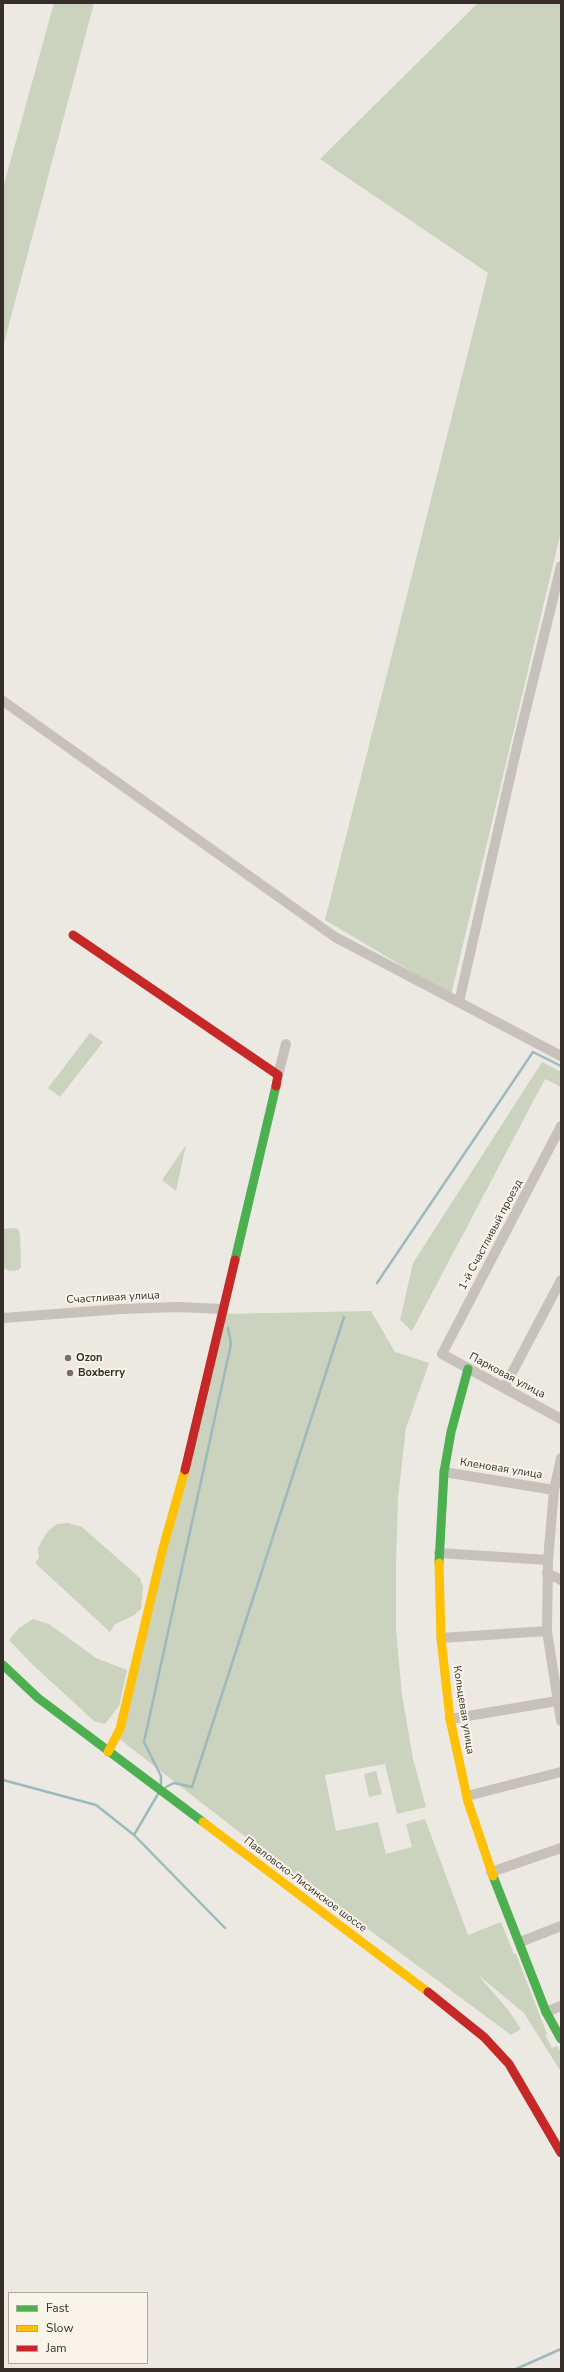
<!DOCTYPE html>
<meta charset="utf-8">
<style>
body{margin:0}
#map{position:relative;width:564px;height:2372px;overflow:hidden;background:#ece9e2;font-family:"Nunito Sans",sans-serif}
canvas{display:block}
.frame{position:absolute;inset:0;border:4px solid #362f29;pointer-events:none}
.legend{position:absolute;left:8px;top:2292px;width:140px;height:72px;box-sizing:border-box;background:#f9f4e9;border:1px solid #aba59c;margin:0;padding:5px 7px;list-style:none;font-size:12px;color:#362f29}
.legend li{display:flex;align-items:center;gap:8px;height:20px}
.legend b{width:20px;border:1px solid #aba59c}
</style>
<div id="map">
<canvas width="564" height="2372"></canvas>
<div class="frame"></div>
<ul class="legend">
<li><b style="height:5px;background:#4caf50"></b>Fast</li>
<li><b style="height:5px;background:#ffc107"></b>Slow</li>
<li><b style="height:5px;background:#c62828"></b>Jam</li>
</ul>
</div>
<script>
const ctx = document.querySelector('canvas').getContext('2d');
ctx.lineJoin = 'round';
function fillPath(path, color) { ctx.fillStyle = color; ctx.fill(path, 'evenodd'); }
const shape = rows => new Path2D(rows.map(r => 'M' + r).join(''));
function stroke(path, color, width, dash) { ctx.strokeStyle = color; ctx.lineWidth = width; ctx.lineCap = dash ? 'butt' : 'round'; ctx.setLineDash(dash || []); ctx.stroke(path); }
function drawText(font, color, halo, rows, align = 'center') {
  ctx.font = font + ' "Nunito Sans",sans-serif'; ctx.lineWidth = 4; ctx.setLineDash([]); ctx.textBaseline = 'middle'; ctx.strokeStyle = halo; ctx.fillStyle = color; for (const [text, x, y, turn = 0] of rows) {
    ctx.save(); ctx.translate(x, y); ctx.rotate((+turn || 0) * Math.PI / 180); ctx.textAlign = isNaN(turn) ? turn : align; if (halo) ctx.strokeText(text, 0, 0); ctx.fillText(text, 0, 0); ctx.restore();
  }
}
const green = shape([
 [54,3,94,3,3,347,3,188],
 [478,3,561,3,561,531,451,995,325,920,488,273,320,159],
 [90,1033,103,1042,60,1097,48,1088],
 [542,1062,561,1072,561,1087,545,1079,412,1331,400,1320,413,1263],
 [186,1145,176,1191,162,1180],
 [13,1228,18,1229,20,1234,21,1267,18,1270,10,1271,3,1268,3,1229],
 [371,1311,395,1352,429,1363,406,1428,398,1498,396,1564,396,1630,402,1695,413,1759,426,1807,397,1814,385,1764,325,1775,336,1831,378,1822,386,1854,412,1847,406,1824,425,1819,468,1935,501,1922,514,1954,516,1954,547,2034,545,2035,552,2048,557,2046,561,2052,561,2072,524,2013,477,1974,510,2012,521,2029,511,2035,279,1863,117,1737,223,1314],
 [68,1523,82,1527,140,1578,143,1587,141,1609,133,1616,115,1624,110,1632,35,1563,39,1558,38,1549,42,1540,48,1531,57,1524],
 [33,1619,49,1624,96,1658,127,1670,119,1706,105,1724,94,1721,33,1665,9,1640,19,1628],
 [376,1771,382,1794,369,1797,364,1774]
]);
const stream = shape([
 [377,1283,533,1052,561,1066],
 [3,1780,96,1805,134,1835,225,1928],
 [161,1784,161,1776,144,1742,231,1344,228,1328],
 [166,1787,174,1783,192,1787,344,1317],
 [134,1835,158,1794],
 [516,2369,561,2349]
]);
const street = shape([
 [3,701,335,937,561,1056],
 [459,1002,519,738,561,566],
 [278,1075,286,1044],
 [561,1126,442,1354,561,1419],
 [3,1318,121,1309,177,1307,223,1309],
 [504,1388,561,1280],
 [561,1458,554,1490,548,1560,547,1631,561,1721],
 [444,1472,554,1490],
 [439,1553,548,1560],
 [547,1573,561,1580],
 [441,1638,547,1631],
 [450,1719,557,1701],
 [467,1796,561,1772],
 [491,1872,561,1848],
 [520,1942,561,1926],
 [546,2012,561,2006]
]);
const fast = shape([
 [235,1260,276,1086],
 [439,1563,444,1472,451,1432,468,1369],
 [3,1665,38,1698,203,1822],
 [493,1876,546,2012,561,2039]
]);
const slow = shape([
 [439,1563,441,1638,450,1719,468,1802,493,1876],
 [108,1752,120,1729,163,1548,185,1470],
 [203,1822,428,1992]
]);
const jam = shape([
 [73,935,278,1075,276,1086],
 [185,1470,235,1260],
 [428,1992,484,2037,509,2064,561,2153]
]);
const markers = [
 [68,1358,4,"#76706a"],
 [70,1373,4,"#76706a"]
];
const streetNames = [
 ["1-й Счастливый проезд",491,1235,-62],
 ["Счастливая улица",113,1298,-3],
 ["Парковая улица",507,1376,28],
 ["Кленовая улица",501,1469,9],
 ["Кольцевая улица",463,1710,81],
 ["Павловско-Лисинское шоссе",305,1885,37]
];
const poiNames = [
 ["Ozon",76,1358],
 ["Boxberry",78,1373]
];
fillPath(green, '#cbd2bd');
stroke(stream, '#9eb9bd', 2.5);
stroke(street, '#c6c1bb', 10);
stroke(fast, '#4caf50', 9);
stroke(slow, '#ffc107', 9);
stroke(jam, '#c62828', 9);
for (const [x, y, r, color] of markers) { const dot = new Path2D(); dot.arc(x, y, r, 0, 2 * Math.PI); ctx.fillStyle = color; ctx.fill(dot); stroke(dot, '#f9f4e9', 1.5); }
drawText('11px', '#362f29', '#f9f4e9', streetNames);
drawText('bold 11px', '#362f29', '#f9f4e9', poiNames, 'left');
</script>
